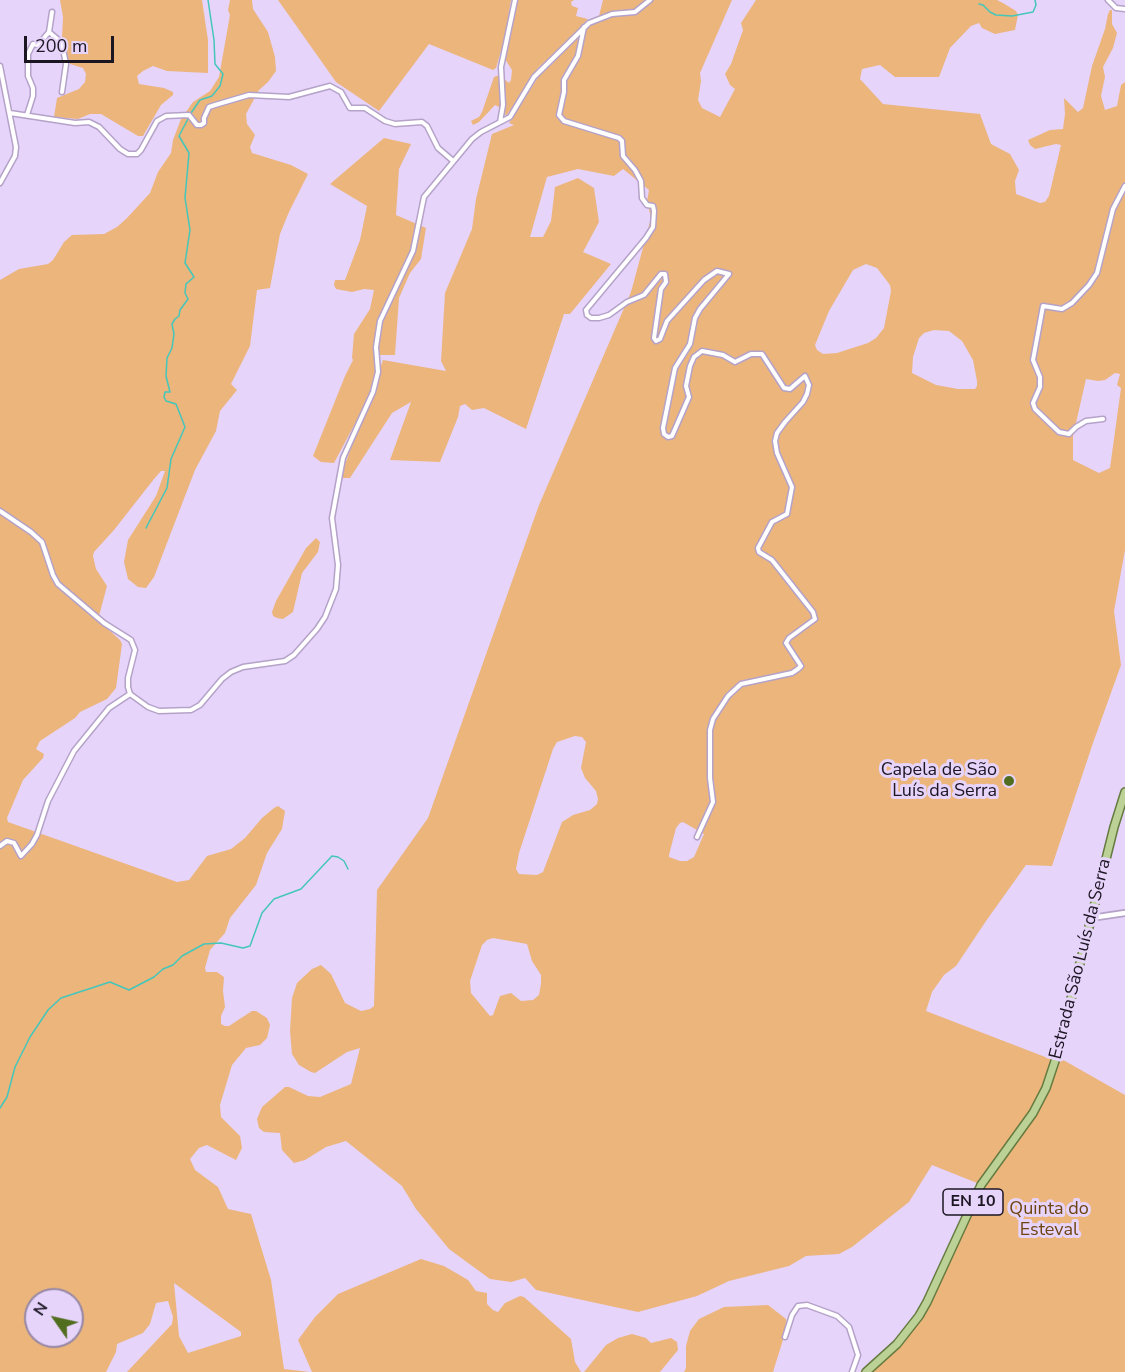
<!DOCTYPE html>
<meta charset="utf-8">
<style>
body{margin:0}
#map{position:relative;width:1125px;height:1372px;overflow:hidden;background:#e7d4fb;font-family:"Nunito Sans",sans-serif}
canvas{display:block}
.north{position:absolute;left:24px;top:1288px;width:60px;height:60px;box-sizing:border-box;background:#e7d4fb;border:2px solid #9688a5;border-radius:50%;rotate:304deg;font-size:16px;font-weight:700;line-height:24px;text-align:center;color:#1c1623}
.north::after{content:'';display:block;margin:auto;width:21px;height:27px;background:#516d20;clip-path:polygon(50% 0,100% 100%,50% 72%,0 100%)}
.scale{position:absolute;left:24px;top:36px;width:90px;height:27px;box-sizing:border-box;border:3px solid #1c1623;border-top:0;padding-left:8px;font-size:18px;line-height:21px;white-space:nowrap;color:#1c1623;-webkit-text-stroke:4px #e7d4fb;paint-order:stroke}
</style>
<div id="map">
<canvas width="1125" height="1372"></canvas>
<div class="north">N</div>
<div class="scale">200 m</div>
</div>
<script>
const ctx = document.querySelector('canvas').getContext('2d');
ctx.lineJoin = 'round';
function fillPath(path, color) { ctx.fillStyle = color; ctx.fill(path, 'evenodd'); }
const shape = rows => new Path2D(rows.map(r => 'M' + r).join(''));
function stroke(path, color, width, dash) { ctx.strokeStyle = color; ctx.lineWidth = width; ctx.lineCap = dash ? 'butt' : 'round'; ctx.setLineDash(dash || []); ctx.stroke(path); }
function drawText(font, color, halo, rows, align = 'center') {
  ctx.font = font + ' "Nunito Sans",sans-serif'; ctx.lineWidth = 6; ctx.setLineDash([]); ctx.textBaseline = 'middle'; ctx.strokeStyle = halo; ctx.fillStyle = color; for (const [text, x, y, turn = 0] of rows) {
    ctx.save(); ctx.translate(x, y); ctx.rotate((+turn || 0) * Math.PI / 180); ctx.textAlign = isNaN(turn) ? turn : align; if (halo) ctx.strokeText(text, 0, 0); ctx.fillText(text, 0, 0); ctx.restore();
  }
}
const green = shape([
 [60,0,202,0,208,40,208,73,167,71,153,66,143,71,137,76,139,84,164,88,173,92,173,95,161,105,143,136,138,136,101,114,90,114,78,119,54,117,57,98,79,89,85,82,86,74,83,68,70,64,67,57,62,37,63,17],
 [230,0,252,0,253,9,268,32,275,57,276,71,268,82,259,90,246,114,247,124,255,135,250,147,252,153,291,165,308,174,289,212,280,234,270,288,257,290,250,346,231,384,237,390,220,411,216,431,195,470,154,577,146,588,138,587,128,579,124,562,128,540,156,496,165,471,161,471,154,479,114,530,94,552,93,556,96,569,107,586,99,616,99,621,120,640,122,644,116,688,107,699,80,712,75,718,40,741,36,749,44,754,43,758,23,780,7,818,8,822,177,882,189,880,207,856,231,849,245,838,262,818,274,808,278,806,285,811,282,829,267,853,256,885,230,918,225,933,210,950,205,968,206,972,217,972,224,977,223,991,225,1007,221,1016,221,1024,225,1026,229,1026,252,1011,256,1011,267,1018,270,1025,267,1038,260,1045,246,1048,232,1065,220,1105,221,1117,240,1136,242,1148,236,1160,207,1145,199,1148,190,1159,195,1170,218,1187,228,1209,251,1214,271,1280,284,1369,310,1372,127,1372,172,1324,173,1317,168,1301,156,1303,150,1324,143,1333,117,1344,116,1352,106,1372,0,1372,0,280,19,269,48,264,53,260,64,242,72,235,104,234,117,227,127,218,150,193,158,172,171,153,173,140,181,119,193,102,210,91,219,77,230,15,228,10],
 [174,1283,241,1332,241,1336,188,1353,179,1336],
 [36,1300,72,1300,72,1336,36,1336],
 [278,0,511,0,505,37,496,68,493,70,429,44,379,111,336,82],
 [517,0,574,0,571,2,572,6,578,8,576,16,588,19,565,44,538,68,507,115,501,114,499,107,495,105,479,122,473,125,471,121,479,117,482,112,494,77,499,75,509,83,511,80,512,70,505,59],
 [603,0,646,0,640,7,632,11,599,16],
 [652,0,732,0,700,73,701,81,698,100,702,108,720,117,735,89,730,85,725,74,731,64,743,30,741,23,756,0,997,0,1003,3,1016,11,1018,15,1015,30,995,34,982,28,979,23,971,26,950,48,939,77,895,77,880,65,862,69,860,79,883,104,980,114,991,144,1010,154,1019,170,1015,181,1016,194,1040,203,1045,202,1049,196,1061,145,1056,144,1035,149,1030,145,1028,140,1050,130,1063,129,1065,114,1064,98,1078,112,1083,108,1092,66,1105,29,1108,14,1110,10,1112,10,1112,24,1117,33,1113,48,1103,67,1105,77,1101,96,1105,110,1117,106,1121,85,1125,82,1125,550,1114,611,1121,665,1093,743,1052,866,1026,865,986,921,956,966,944,975,932,992,926,1011,1053,1060,1044,1084,1033,1106,977,1183,932,1165,909,1202,852,1247,839,1254,806,1256,789,1266,729,1281,697,1296,638,1312,536,1290,525,1278,511,1282,490,1279,449,1249,416,1209,402,1186,346,1141,326,1147,305,1160,294,1163,282,1150,280,1133,264,1132,259,1128,257,1119,262,1107,285,1087,289,1087,308,1096,320,1097,351,1084,360,1048,347,1052,315,1073,311,1072,299,1065,292,1054,290,1031,292,998,297,983,312,969,321,965,331,974,345,1003,361,1011,370,1009,374,1006,377,890,428,818,539,505,631,292,651,218,647,201,649,190,623,169,614,176,578,169,547,177,530,237,543,237,551,221,555,187,578,178,594,188,599,222,583,252,611,264,570,314,564,314,526,429,484,408,472,410,465,404,460,406,458,417,440,462,390,460,411,402,392,413,350,478,340,478,383,360,446,371,441,361,445,293,472,229,476,199,492,134,514,125,509,123,542,71,550,66,593,22,612,16,634,14,644,9],
 [866,264,877,268,890,285,891,291,884,328,876,338,868,343,837,353,823,354,817,350,815,345,829,311,853,270],
 [934,330,949,331,962,341,973,360,977,381,977,386,975,389,958,389,936,385,912,373,913,357,919,338,924,333],
 [1115,373,1120,374,1117,385,1121,388,1110,468,1099,473,1073,460,1073,436,1086,379,1098,381,1105,380],
 [575,736,582,737,586,742,581,768,585,778,596,791,598,799,597,804,590,810,573,815,562,822,543,872,537,875,519,874,516,869,519,853,553,749,557,742],
 [683,822,704,834,694,857,687,861,680,861,669,857,669,855,676,828,680,823],
 [493,938,527,944,532,961,541,975,541,984,539,995,533,1000,521,1001,511,993,500,996,493,1015,490,1016,471,993,470,981,482,945,487,940],
 [384,138,411,144,399,169,396,215,426,228,421,259,410,273,399,298,395,355,380,355,367,401,334,463,321,462,313,456,345,376,353,360,352,358,354,334,370,309,374,290,364,289,352,292,336,289,334,285,335,280,345,280,360,240,367,206,330,184],
 [316,538,320,542,318,552,302,573,293,612,283,619,277,618,273,616,272,612,276,601,306,548],
 [1058,1057,1125,1095,1125,1372,860,1372,900,1336,917,1314,974,1200,1033,1113],
 [421,1259,444,1266,468,1280,476,1291,487,1293,487,1304,493,1310,498,1312,505,1303,520,1296,524,1297,571,1339,575,1362,581,1372,312,1372,298,1340,315,1317,338,1294],
 [768,1305,786,1319,787,1327,773,1372,684,1372,686,1368,686,1346,690,1331,699,1319,724,1307],
 [632,1334,646,1338,651,1343,671,1338,677,1342,678,1350,660,1372,584,1372,606,1345,618,1338]
]);
const stream = shape([
 [979,4,983,5,990,12,996,15,1012,16,1033,12,1036,5,1035,0],
 [191,113,200,100,212,96,220,86,223,74,215,64,214,40,208,0],
 [146,528,167,488,171,459,185,427,176,404,166,401,164,397,165,392,170,392,166,376,167,358,172,348,174,334,172,324,175,319,179,316,180,310,188,299,185,293,186,284,194,277,185,263,190,230,185,198,189,153,179,136,189,117],
 [0,1108,7,1097,15,1067,30,1037,48,1010,61,998,110,982,129,990,154,977,163,969,173,965,182,956,204,944,221,943,243,948,250,946,262,913,274,899,301,889,332,856,338,857,344,861,348,869]
]);
const minor = shape([
 [1108,0,1116,8,1125,9],
 [584,27,578,56,564,80,564,92,559,115,564,121,619,138,622,141,623,156,635,170,641,181,642,198,647,205,653,206,654,211,653,227,646,238,586,310,587,315,591,318,599,318,609,315,627,302,644,295,661,274,665,274,666,282,661,289,654,338,656,341,660,339,667,321,704,280,717,271,729,274,700,309,695,318,690,344,675,368,663,428,664,434,668,437,672,436,689,397,686,386,690,366,694,357,702,351,723,355,735,362,751,354,762,354,784,388,790,389,805,376,809,385,807,394,803,402,785,422,777,433,775,441,777,453,792,487,787,514,772,522,758,548,759,552,772,560,813,612,815,619,789,638,786,643,801,666,798,669,792,673,741,684,728,696,713,719,710,730,710,778,713,802,697,837],
 [49,32,62,43,64,54,66,64,62,92],
 [0,66,16,147,15,156,0,183],
 [10,113,75,123,89,122,99,127,120,149,128,154,137,154,141,150,157,121,166,116,189,115,197,125,201,125,204,123,204,118,209,107,215,105,249,95,289,97,330,86,341,92,350,108,365,108,385,121,395,124,422,122,427,126,438,148,452,160],
 [27,115,33,96,33,88,28,76,28,54,33,44,38,45,49,32,52,12],
 [500,122,503,105,501,67,515,0],
 [1103,419,1086,421,1076,427,1069,434,1059,432,1035,409,1033,403,1040,387,1040,377,1033,360,1043,306,1062,309,1072,303,1089,285,1097,273,1113,209,1125,186],
 [0,511,31,532,42,542,53,575,58,584,104,623,131,640,135,650,128,678,128,687,130,694,148,707,159,711,191,710,200,705,222,679,231,672,243,667,285,661,294,655,317,629,325,617,336,589,338,565,332,518,343,458,373,392,378,372,376,347,380,321,413,251,424,197,472,139,481,132,510,117,534,77,589,23,612,14,635,12,650,0],
 [0,846,7,841,14,843,21,856,32,844,37,835,48,801,74,751,109,708,130,694],
 [785,1337,792,1315,798,1306,807,1305,837,1316,849,1327,858,1355,852,1372]
]);
const tertiary = shape([
 [1091,918,1125,913]
]);
const primary = shape([
 [866,1372,897,1344,919,1316,927,1302,981,1185,1033,1113,1046,1088,1057,1055,1114,827,1125,792]
]);
const markers = [
 [1009,781,6,"#516d20"]
];
const shields = [
 [973,1202,60]
];
const shieldNames = [
 ["EN 10",973,1202]
];
const poiNames = [
 ["Capela de São",997,771],
 ["Luís da Serra",997,792]
];
const streetNames = [
 ["Estrada São Luís da Serra",1081,959,-76]
];
const parkNames = [
 ["Quinta do",1049,1210],
 ["Esteval",1049,1231]
];
fillPath(green, '#ebb57c');
stroke(stream, '#44c6bb', 1.5);
stroke(minor, '#b5a2c8', 7);
stroke(tertiary, '#b5a2c8', 8);
stroke(primary, '#657b40', 10);
stroke(minor, '#fff', 4);
stroke(tertiary, '#fff', 4.5);
stroke(primary, '#bbd196', 7);
for (const [x, y, r, color] of markers) { const dot = new Path2D(); dot.arc(x, y, r, 0, 2 * Math.PI); ctx.fillStyle = color; ctx.fill(dot); stroke(dot, '#e7d4fb', 2); }
for (const [x, y, w] of shields) { const box = new Path2D(); box.roundRect(x - w / 2, y - 13, w, 26, 4.5); ctx.fillStyle = '#e7d4fb'; ctx.fill(box); stroke(box, '#1c1623', 1.5); }
drawText('bold 16px', '#1c1623', null, shieldNames);
drawText('18px', '#1c1623', '#e7d4fb', poiNames, 'right');
drawText('18px', '#1c1623', '#e7d4fb', streetNames);
drawText('18px', '#6e4510', '#e7d4fb', parkNames);
</script>
